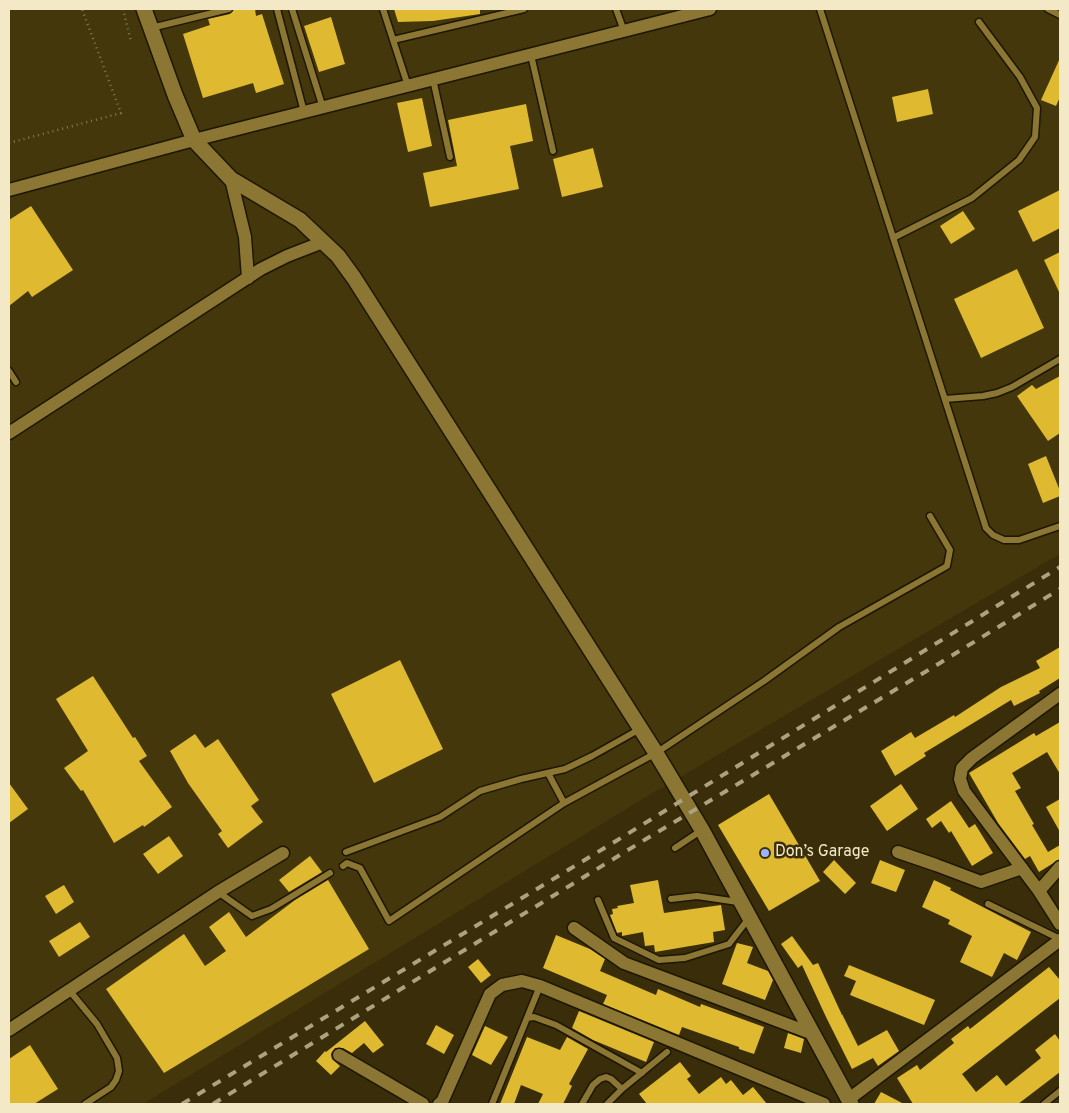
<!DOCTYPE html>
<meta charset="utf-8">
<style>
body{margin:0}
#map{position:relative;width:1069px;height:1113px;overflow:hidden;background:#392e09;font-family:Overpass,sans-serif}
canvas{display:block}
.frame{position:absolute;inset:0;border:10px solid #f3e9c7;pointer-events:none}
</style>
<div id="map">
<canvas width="1069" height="1113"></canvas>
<div class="frame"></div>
</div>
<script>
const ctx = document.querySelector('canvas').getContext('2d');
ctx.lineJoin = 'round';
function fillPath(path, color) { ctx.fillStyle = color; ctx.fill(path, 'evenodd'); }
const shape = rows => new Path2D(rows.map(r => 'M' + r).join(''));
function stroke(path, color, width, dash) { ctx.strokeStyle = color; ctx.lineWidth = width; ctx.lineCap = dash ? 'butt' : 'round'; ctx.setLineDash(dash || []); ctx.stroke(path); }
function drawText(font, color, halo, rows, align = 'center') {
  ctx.font = font + ' Overpass,sans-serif'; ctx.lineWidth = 5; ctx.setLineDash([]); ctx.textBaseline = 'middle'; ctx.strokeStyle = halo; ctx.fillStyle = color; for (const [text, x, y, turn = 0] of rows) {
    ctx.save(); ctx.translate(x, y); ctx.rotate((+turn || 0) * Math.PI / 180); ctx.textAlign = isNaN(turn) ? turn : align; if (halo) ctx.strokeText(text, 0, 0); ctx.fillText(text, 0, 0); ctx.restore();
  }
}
const built = shape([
 [9,9,1060,9,1060,554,641,800,143,1104,9,1104]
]);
const building = shape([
 [234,9,255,9,256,16,262,14,284,84,256,93,253,83,203,98,183,34,210,25,208,19,230,14],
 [394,9,480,9,480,14,433,21,398,22],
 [331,17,345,64,319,72,304,26],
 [1060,58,1060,97,1056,106,1041,100],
 [928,89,933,114,897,122,892,97],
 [422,98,432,146,408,152,397,103],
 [526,104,533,141,510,146,519,189,430,207,423,173,457,166,448,120],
 [593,148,603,187,562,197,553,159],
 [1060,190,1060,228,1033,242,1018,211],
 [31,206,73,270,32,297,28,291,9,306,9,220],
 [963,211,975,229,951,244,940,226],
 [1060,252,1060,294,1044,260],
 [1017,269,1044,328,981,358,954,299],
 [1060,376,1060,433,1048,441,1017,396,1032,385,1036,389],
 [1046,456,1060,491,1060,496,1043,503,1028,464],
 [1060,647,1060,678,1039,691,1040,693,1014,706,1011,700,924,753,926,756,895,776,881,751,911,732,915,738,954,715,955,717,1001,687,1040,668,1036,661],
 [400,660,443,749,374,783,331,694],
 [93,676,133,738,135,737,147,756,139,761,172,807,144,827,143,825,114,843,83,790,81,791,64,768,88,751,56,699],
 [1060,722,1060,774,1047,752,1012,773,1021,788,1015,791,1034,824,1032,825,1048,852,1060,845,1060,859,1039,872,1030,856,1025,859,998,823,969,773,1034,733,1036,736],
 [195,734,205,748,218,739,259,800,251,806,263,822,228,848,218,834,222,831,188,783,170,751],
 [9,783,28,809,9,823],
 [901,784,918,809,887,831,870,806],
 [769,794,820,881,769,911,718,825],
 [1060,799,1060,832,1046,807],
 [951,801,969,828,975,824,993,853,972,866,951,831,949,833,941,821,932,828,926,819],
 [169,836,183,856,158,874,143,854],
 [310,856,322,872,289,892,279,880],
 [834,860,856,883,845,894,823,872],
 [880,860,905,870,896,892,871,883],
 [328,880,369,949,164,1073,106,989,184,934,205,966,226,951,209,927,229,912,246,937,295,900],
 [658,880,664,913,721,905,725,930,713,932,714,942,655,952,654,945,645,946,643,932,622,936,622,932,617,933,610,915,613,914,612,909,618,908,617,906,634,903,630,885],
 [934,880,951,888,950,890,1031,932,1017,960,1004,953,992,977,960,962,972,936,948,924,950,920,922,907],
 [64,885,74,902,56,914,45,896],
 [80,922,90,937,59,957,49,941],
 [556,935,590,949,605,959,600,971,656,995,658,989,700,1007,701,1004,764,1027,754,1054,739,1049,739,1047,682,1027,679,1035,603,1004,607,995,543,968],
 [792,936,813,965,818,963,842,1015,842,1014,858,1046,887,1030,899,1051,878,1066,873,1058,852,1069,826,1017,802,965,798,968,781,944],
 [737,943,753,947,747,963,768,971,773,980,765,1000,722,984],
 [478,959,491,975,481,983,468,967],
 [849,965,935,1000,924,1025,850,995,856,981,844,976],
 [1049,967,1060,980,1060,998,962,1074,976,1092,997,1075,1006,1086,1041,1058,1035,1050,1055,1034,1060,1041,1060,1072,1018,1104,913,1104,897,1078,917,1065,920,1070,954,1043,951,1039,968,1026,970,1029],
 [579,1011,654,1042,646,1062,593,1040,572,1028],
 [365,1021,384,1045,373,1053,364,1043,352,1053,343,1048,335,1048,331,1054,332,1059,340,1066,331,1075,316,1061,325,1051,326,1052],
 [436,1025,454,1035,444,1054,426,1044],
 [485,1026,508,1037,491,1065,472,1055],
 [788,1033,804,1039,801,1053,784,1048],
 [527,1037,560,1050,567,1037,588,1049,569,1084,572,1086,563,1104,538,1104,543,1094,521,1085,514,1104,500,1104],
 [30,1045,58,1089,34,1104,9,1104,9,1059],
 [680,1062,691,1076,687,1079,699,1094,721,1077,726,1084,731,1080,743,1095,753,1087,767,1104,647,1104,639,1094],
 [881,1092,904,1104,874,1104]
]);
const path = shape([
 [123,9,131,42],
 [9,143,121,113,82,9]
]);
const service = shape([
 [277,9,304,112],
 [292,9,323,108],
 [383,9,408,86],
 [616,9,624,31],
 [820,9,986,528,993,535,1004,540,1019,540,1060,526],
 [1048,9,1060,15],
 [151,28,229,9],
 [393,40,524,9],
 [531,55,553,151],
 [433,79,450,157],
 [893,238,972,198,1019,160,1035,137,1037,108,1020,77,979,22],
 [9,371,16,382],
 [945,399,983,396,997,393,1012,387,1060,359],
 [548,773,564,803],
 [675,848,702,830],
 [346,852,440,817,480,791,521,779,565,769,592,756,640,729],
 [343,866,347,863,360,868,389,921,564,803,656,753,764,681,839,627,947,566,950,550,930,516],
 [218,892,252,916,271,909,330,873],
 [671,899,697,896,738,902],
 [598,900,614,938,659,960,685,958,729,944,749,918],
 [988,904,1060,939],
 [69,990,97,1024,117,1058,119,1071,116,1080,111,1087,85,1104],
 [527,1018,534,1017,556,1025,642,1073],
 [492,1104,540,986],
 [582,1104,593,1085,600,1079,606,1077,611,1079,622,1089],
 [607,1104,622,1089,667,1052],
 [1044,1104,1060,1091]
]);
const minor = shape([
 [231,179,245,237,248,278],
 [9,190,194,140,710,9],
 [9,433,261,269,287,256,323,242],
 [1060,694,972,758,962,768,960,779,964,791,1039,891,1060,924],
 [898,852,936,865,981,882,1022,868],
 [1039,891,1060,867],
 [574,928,624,963,813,1034],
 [9,1030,218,892,283,853],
 [339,1055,423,1104],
 [849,1099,1060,940],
 [439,1104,442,1102,490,994,502,985,522,981,540,986,824,1104]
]);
const tertiary = shape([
 [144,9,175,95,194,140,231,179,300,220,338,256,354,278,656,753,702,830,851,1104]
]);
const rail = shape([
 [182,1104,616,841,1060,567],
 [213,1104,646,839,935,666,1060,589]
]);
const markers = [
 [765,853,5,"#9fb3fd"]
];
const poiNames = [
 ["Don’s Garage",775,853]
];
fillPath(built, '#44370c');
fillPath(building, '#dfb930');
stroke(service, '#1d1703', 9);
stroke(minor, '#1d1703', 15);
stroke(tertiary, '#1d1703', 18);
stroke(path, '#867b57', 2.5, [1, 4]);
stroke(service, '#8b7633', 6);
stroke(minor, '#8b7633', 12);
stroke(tertiary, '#8b7633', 15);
stroke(rail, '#aca27f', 4, [9, 9]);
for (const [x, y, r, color] of markers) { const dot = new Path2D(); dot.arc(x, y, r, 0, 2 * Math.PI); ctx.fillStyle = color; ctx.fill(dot); stroke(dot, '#392e09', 2); }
drawText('16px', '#f3e9c7', '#392e09', poiNames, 'left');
</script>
